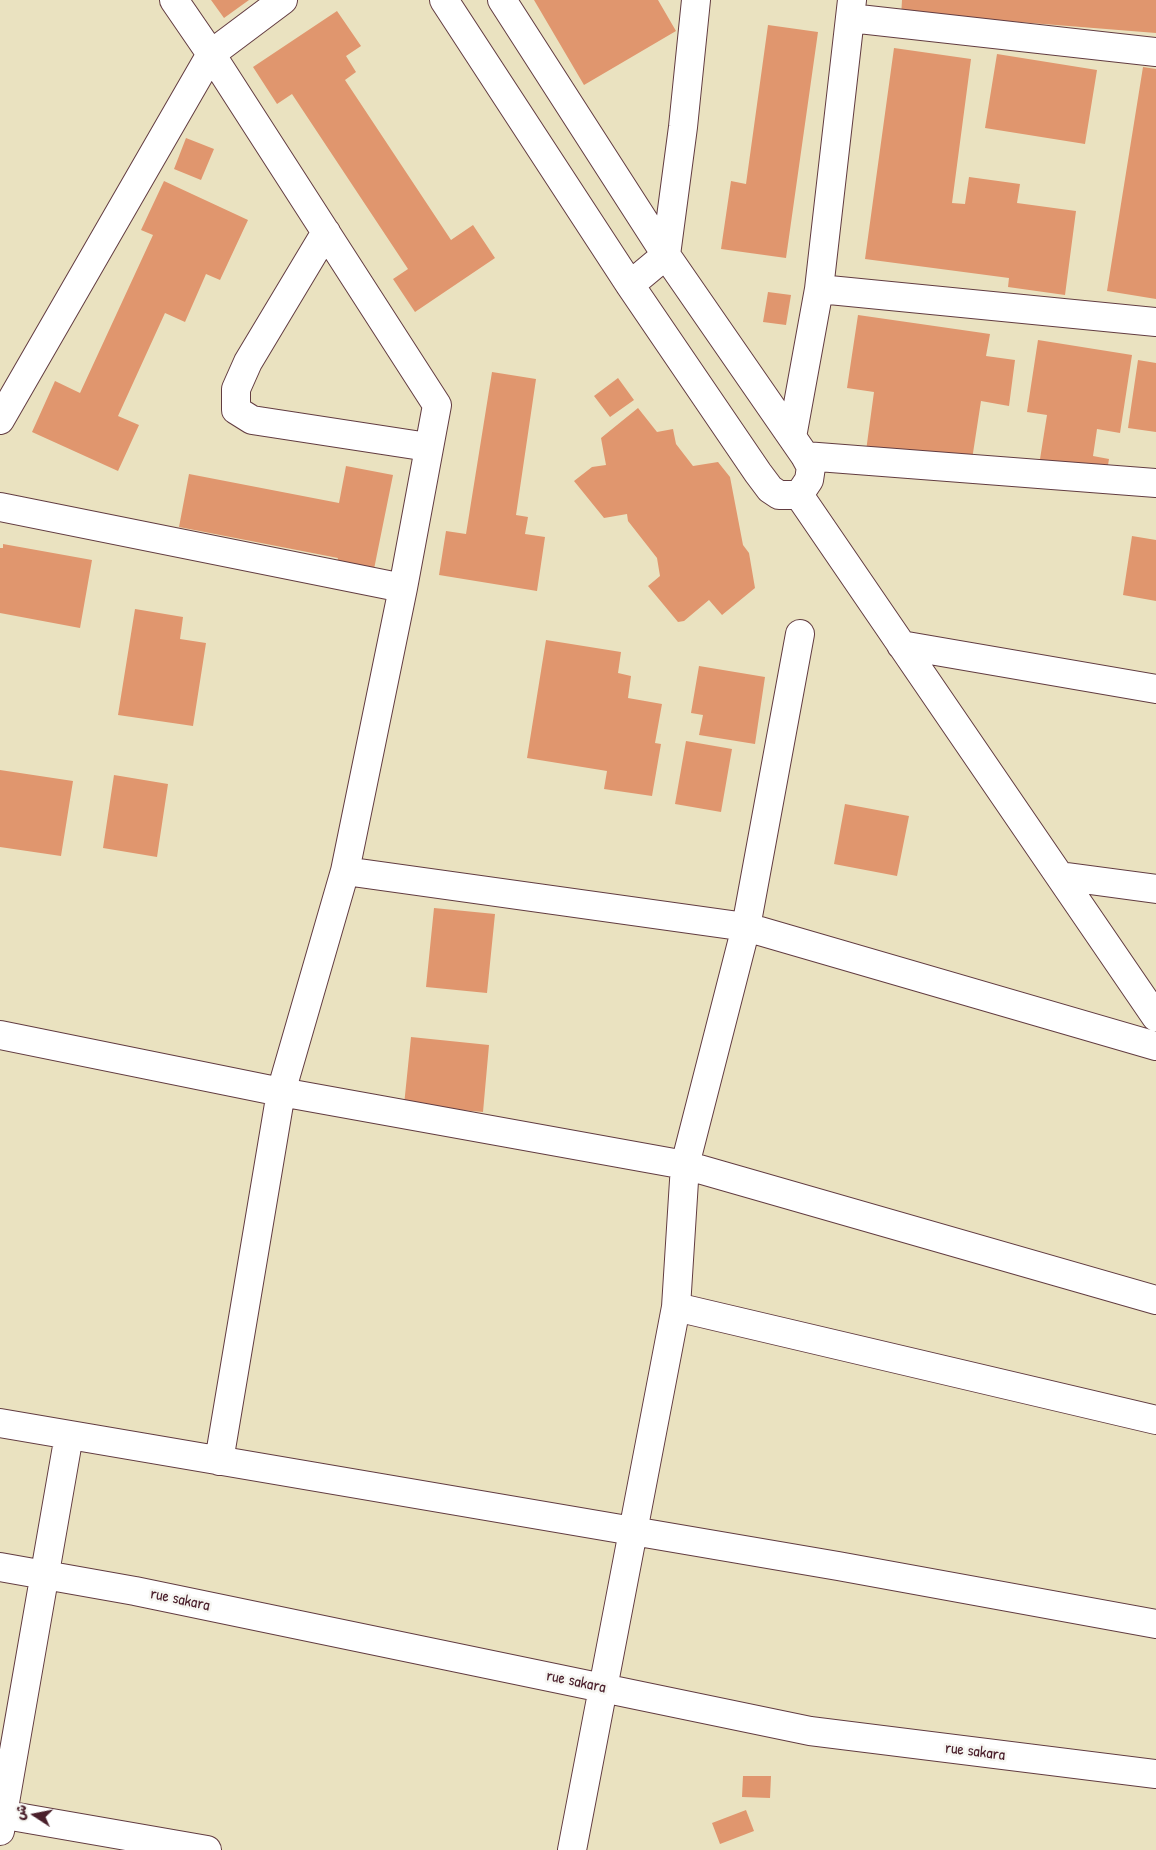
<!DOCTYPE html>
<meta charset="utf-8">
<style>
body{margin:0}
#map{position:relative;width:1156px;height:1850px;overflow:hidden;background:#eae2c0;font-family:"Patrick Hand","Playpen Sans Arabic",sans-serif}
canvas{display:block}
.north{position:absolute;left:10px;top:1790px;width:50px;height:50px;-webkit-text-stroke:4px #f6f6f2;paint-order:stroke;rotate:281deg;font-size:14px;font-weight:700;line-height:20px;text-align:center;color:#4a1f2b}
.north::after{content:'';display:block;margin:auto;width:18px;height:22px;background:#4a1f2b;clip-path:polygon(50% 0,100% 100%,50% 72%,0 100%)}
</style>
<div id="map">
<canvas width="1156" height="1850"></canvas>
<div class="north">ش</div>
</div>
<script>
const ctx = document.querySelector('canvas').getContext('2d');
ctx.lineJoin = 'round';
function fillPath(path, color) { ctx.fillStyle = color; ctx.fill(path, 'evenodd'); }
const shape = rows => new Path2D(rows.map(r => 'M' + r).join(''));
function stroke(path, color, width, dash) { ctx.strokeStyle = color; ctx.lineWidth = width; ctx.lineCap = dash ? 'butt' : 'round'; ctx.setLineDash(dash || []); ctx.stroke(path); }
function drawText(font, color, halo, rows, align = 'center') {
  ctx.font = font + ' "Patrick Hand",sans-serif'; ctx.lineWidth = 5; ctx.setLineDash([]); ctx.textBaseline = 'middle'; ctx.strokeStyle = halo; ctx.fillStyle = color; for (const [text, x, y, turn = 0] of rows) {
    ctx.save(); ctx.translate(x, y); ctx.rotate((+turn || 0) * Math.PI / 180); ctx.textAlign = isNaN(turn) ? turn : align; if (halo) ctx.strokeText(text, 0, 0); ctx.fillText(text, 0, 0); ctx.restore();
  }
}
const building = shape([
 [211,0,249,0,224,18],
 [534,0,658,0,676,31,584,85],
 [902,0,1156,0,1156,33,931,15,901,17],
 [337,11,361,46,346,56,356,72,345,80,451,240,473,225,495,258,415,312,393,279,408,269,292,94,277,104,253,67],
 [768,25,818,32,786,258,721,249,731,181,746,184],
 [894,48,971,59,952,203,965,204,969,177,1020,184,1017,203,1076,211,1065,295,1008,287,1009,278,865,259],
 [997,54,1097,70,1085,144,985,128],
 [1143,67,1156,69,1156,299,1107,291],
 [186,138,214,149,201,180,174,169],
 [164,181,248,220,220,280,206,274,185,322,165,313,118,416,139,425,118,471,32,432,55,381,80,393,153,235,141,230],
 [768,292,791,295,786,325,763,322],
 [858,315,990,334,986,356,1015,360,1009,406,981,401,971,466,866,451,874,392,847,388],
 [1038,340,1132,355,1120,433,1097,429,1093,456,1109,459,1104,489,1037,478,1047,415,1027,412],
 [1138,360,1156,363,1156,432,1128,428],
 [492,372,536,379,516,515,528,517,525,534,545,537,537,591,439,575,446,531,466,534],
 [618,378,634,400,610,417,594,396],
 [638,408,657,432,673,429,676,444,693,466,718,462,730,477,743,545,749,553,755,588,722,615,709,600,684,621,678,622,648,586,660,576,657,558,628,521,627,514,604,518,574,481,592,467,606,465,601,438],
 [346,466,393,475,373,574,336,566,338,558,179,527,189,474,339,503],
 [1132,536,1156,540,1156,601,1123,595],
 [3,544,92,560,80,628,0,613,0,548,3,548],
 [135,609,183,617,180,639,206,643,193,726,118,715],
 [546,640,621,652,618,673,631,676,628,698,662,704,655,743,661,744,652,796,604,789,607,771,527,758],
 [699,666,765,677,755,744,699,735,703,715,691,713],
 [686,741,732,749,721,812,675,804],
 [0,770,73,781,61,856,0,847],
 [114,775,168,784,157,857,103,848],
 [845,804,909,816,897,876,834,864],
 [434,908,495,914,487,993,426,987],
 [411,1037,489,1045,483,1112,404,1105],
 [743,1776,771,1776,770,1798,742,1797],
 [746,1810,754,1831,720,1844,712,1823]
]);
const minor = shape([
 [174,0,211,54,437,405,403,588,345,871,281,1092,219,1461],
 [444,0,630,285,758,473,770,489,779,495,799,495,809,480,811,467,805,456,666,255,502,0],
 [850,18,1156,52],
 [326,232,248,362,236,389,236,410,252,420,428,447],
 [630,285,666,255,683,127,696,0],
 [819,289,1156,322],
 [0,420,211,54,283,0],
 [792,437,819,289,852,0],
 [805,456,1156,483],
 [799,495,1156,1017],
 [0,507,403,588],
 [901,645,1156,689],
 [345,871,746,927,1156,1046],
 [1060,876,1156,889],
 [0,1035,281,1092,685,1165,1156,1300],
 [676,1307,1156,1420],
 [0,1423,838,1566,1156,1624],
 [0,1567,135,1591,810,1731,1156,1774],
 [0,1814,207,1850],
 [0,1831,69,1435],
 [572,1850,676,1307,685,1165,746,927,800,634]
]);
const streetNames = [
 ["rue sakara",180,1600,12],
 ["rue sakara",576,1682,12],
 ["rue sakara",975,1752,7]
];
fillPath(building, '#e0966e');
stroke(minor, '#623c41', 30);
stroke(minor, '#fff', 28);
drawText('16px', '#4a1f2b', '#f6f6f2', streetNames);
</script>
